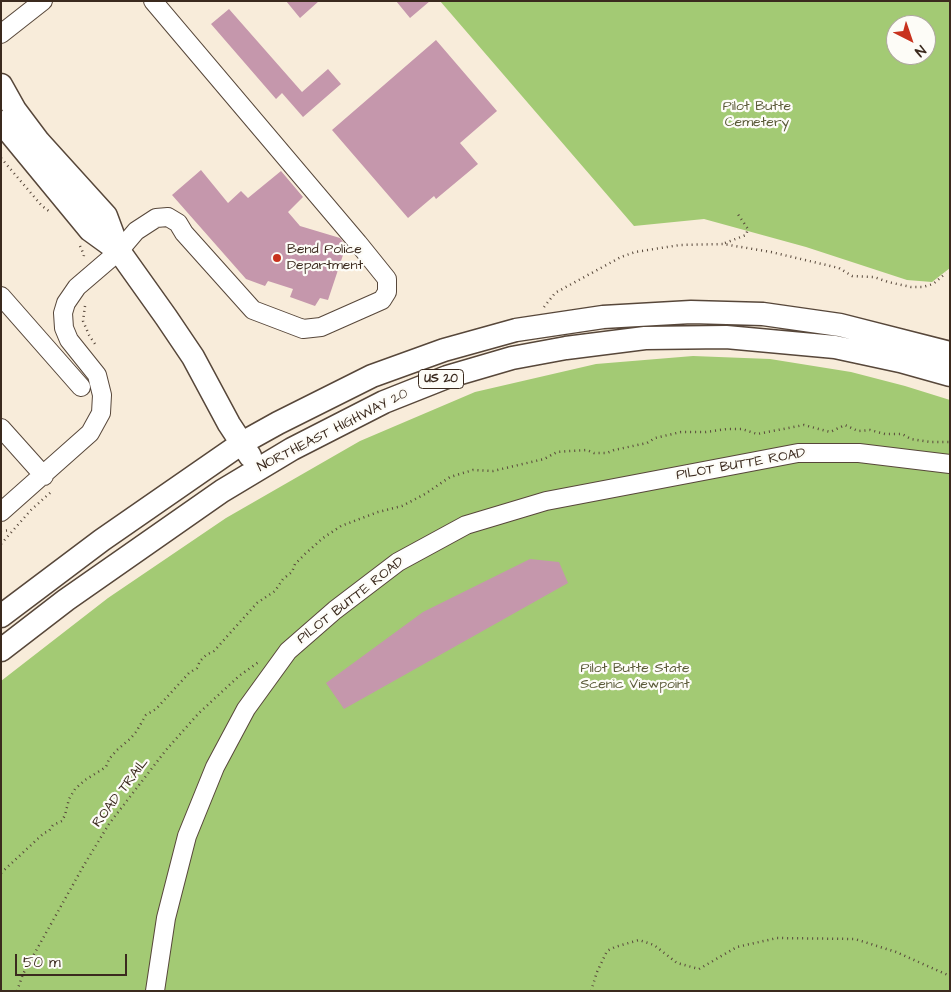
<!DOCTYPE html>
<style>
body{margin:0}
#map{position:relative;width:951px;height:992px;overflow:hidden;background:#f8ecda;font-family:"Architects Daughter",sans-serif}
canvas{display:block}
.frame{position:absolute;inset:0;border:2px solid #3b2a1e;pointer-events:none}
.north{position:absolute;left:886px;top:15px;width:50px;height:50px;box-sizing:border-box;background:#fdfcf7;border:1px solid #afa8a0;border-radius:50%;rotate:139deg;font-size:14px;font-weight:700;line-height:20px;text-align:center;color:#3b2a1e}
.north::after{content:'';display:block;margin:auto;width:18px;height:22px;background:#c8321e;clip-path:polygon(50% 0,100% 100%,50% 72%,0 100%)}
.scale{position:absolute;left:15px;top:954px;width:112px;height:22px;box-sizing:border-box;border:2px solid #3b2a1e;border-top:0;padding-left:6px;font-size:15px;line-height:18px;white-space:nowrap;color:#3b2a1e;-webkit-text-stroke:4px #fdfcf7;paint-order:stroke}
</style>
<div id="map">
<canvas width="951" height="992"></canvas>
<div class="frame"></div>
<div class="north">N</div>
<div class="scale">50 m</div>
</div>
<script>
const ctx = document.querySelector('canvas').getContext('2d');
ctx.lineJoin = 'round';
function fillPath(path, color) { ctx.fillStyle = color; ctx.fill(path, 'evenodd'); }
const shape = rows => new Path2D(rows.map(r => 'M' + r).join(''));
function stroke(path, color, width, dash) { ctx.strokeStyle = color; ctx.lineWidth = width; ctx.lineCap = dash ? 'butt' : 'round'; ctx.setLineDash(dash || []); ctx.stroke(path); }
function drawText(font, color, halo, rows, align = 'center') {
  ctx.font = font + ' "Architects Daughter",sans-serif'; ctx.lineWidth = 4.5; ctx.setLineDash([]); ctx.textBaseline = 'middle'; ctx.strokeStyle = halo; ctx.fillStyle = color; for (const [text, x, y, turn = 0] of rows) {
    ctx.save(); ctx.translate(x, y); ctx.rotate((+turn || 0) * Math.PI / 180); ctx.textAlign = isNaN(turn) ? turn : align; if (halo) ctx.strokeText(text, 0, 0); ctx.fillText(text, 0, 0); ctx.restore();
  }
}
const green = shape([
 [440,1,950,1,950,268,932,282,907,280,806,247,704,219,634,226],
 [896,25,926,25,926,55,896,55],
 [693,356,770,359,851,372,905,386,950,400,950,991,1,991,1,681,108,598,226,518,360,441,475,392,596,364]
]);
const building = shape([
 [286,1,319,1,300,18],
 [396,1,430,1,410,18],
 [229,9,302,92,328,69,341,84,303,117,282,93,276,99,211,24],
 [436,40,497,111,460,143,478,164,436,199,434,196,408,218,332,130],
 [201,170,228,203,241,191,248,198,281,171,303,197,288,212,300,226,340,238,346,246,328,300,320,298,315,306,290,297,293,289,268,281,265,286,246,279,172,195],
 [530,559,559,562,568,583,344,709,326,683,423,612]
]);
const path = shape([
 [1,158,42,206,50,212],
 [725,243,746,235,748,229,737,213],
 [80,246,84,255,83,260],
 [85,306,83,321,89,335,97,347],
 [544,307,555,293,621,257,635,252,680,245,723,244,771,252,839,268,852,276,874,277,888,282,911,287,923,287,933,284,946,273],
 [1,531,11,530],
 [1,544,31,510,51,492],
 [1,873,44,833,49,831,53,825,62,821,65,815,69,799,75,789,85,780,106,767,109,759,117,750,130,739,136,732,146,715,156,709,189,673,197,668,200,661,206,655,214,651,257,603,275,591,283,579,292,572,295,564,305,554,323,538,341,526,378,512,402,506,425,494,450,477,473,470,493,471,544,459,557,452,569,451,587,450,594,453,607,453,614,450,647,443,655,438,681,432,706,432,727,429,742,429,757,434,804,425,830,432,845,425,858,431,870,430,885,434,902,434,911,439,930,442,950,442],
 [17,991,23,974,84,865,109,824,166,750,199,713,239,676,260,661],
 [591,991,597,972,607,951,615,947,639,940,654,945,677,963,699,969,737,947,777,938,855,939,896,952,950,976]
]);
const minor = shape([
 [1,34,43,1],
 [1,296,81,387],
 [1,428,44,476],
 [1,512,90,433,101,413,102,395,97,375,69,340,64,328,63,313,66,303,77,287,119,251,136,231,156,218,168,217,178,223,184,233,253,310,303,329,321,327,382,300,387,292,387,279,358,243,153,1],
 [155,991,166,918,187,836,215,767,246,709,288,651,335,610,398,562,466,525,546,501,798,453,859,453,950,464]
]);
const major = shape([
 [1,85,15,110,39,142,106,216,119,251,166,317,193,357,229,424,250,456],
 [1,122,90,230,119,251],
 [1,616,102,540,242,443,278,423,372,376,444,350,516,330,603,317,691,312,763,314,840,325,950,353],
 [1,650,66,600,222,491,292,449,384,402,447,377,512,358,566,348,645,338,726,337,835,347,900,361,950,375]
]);
const markers = [
 [277,258,5,"#c8321e"]
];
const shields = [
 [441,379,45]
];
const shieldNames = [
 ["US 20",441,379]
];
const parkNames = [
 ["Pilot Butte",757,107],
 ["Cemetery",757,123],
 ["Pilot Butte State",635,669],
 ["Scenic Viewpoint",635,685]
];
const poiNames = [
 ["Bend Police",287,250],
 ["Department",287,266]
];
const streetNames = [
 ["NORTHEAST HIGHWAY 20",333,431,-27],
 ["PILOT BUTTE ROAD",741,465,-10],
 ["PILOT BUTTE ROAD",351,601,-38],
 ["ROAD TRAIL",121,793,-53]
];
fillPath(green, '#a3ca74');
fillPath(building, '#c597ac');
stroke(minor, '#57473a', 20);
stroke(major, '#57473a', 25);
stroke(path, '#57473a', 2.5, [1, 4]);
stroke(minor, '#fff', 18);
stroke(major, '#fff', 22);
for (const [x, y, r, color] of markers) { const dot = new Path2D(); dot.arc(x, y, r, 0, 2 * Math.PI); ctx.fillStyle = color; ctx.fill(dot); stroke(dot, '#fdfcf7', 2); }
for (const [x, y, w] of shields) { const box = new Path2D(); box.roundRect(x - w / 2, y - 9.5, w, 19, 4); ctx.fillStyle = '#fdfcf7'; ctx.fill(box); stroke(box, '#3b2a1e', 1); }
drawText('bold 12px', '#3b2a1e', null, shieldNames);
drawText('14px', '#5a5a38', '#fdfcf7', parkNames);
drawText('14px', '#3b2a1e', '#fdfcf7', poiNames, 'left');
drawText('14px', '#3b2a1e', '#fdfcf7', streetNames);
</script>
